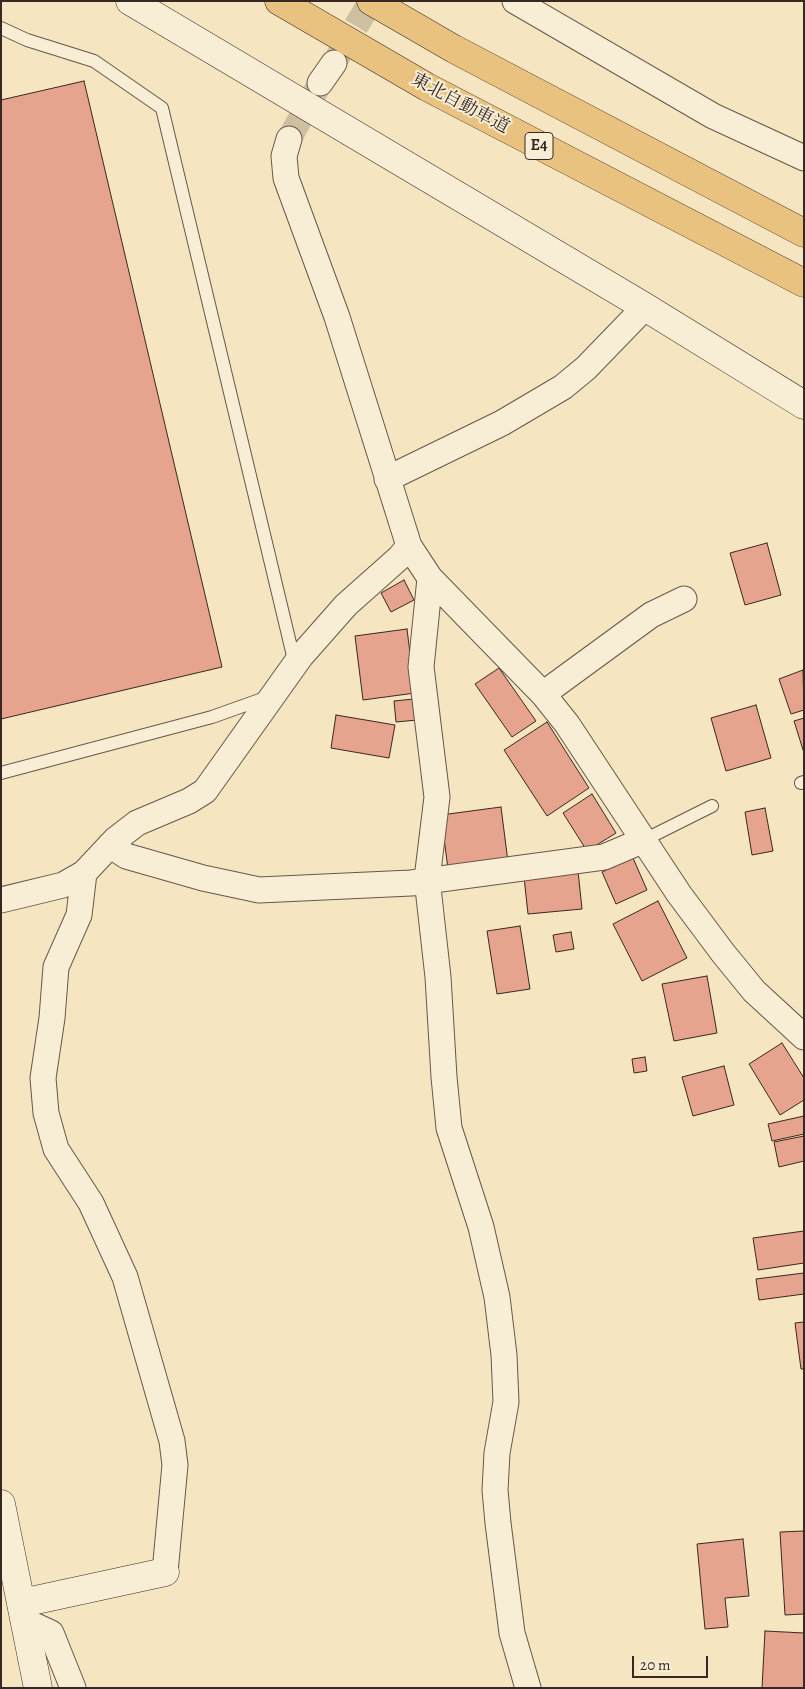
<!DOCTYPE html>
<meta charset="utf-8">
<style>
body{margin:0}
#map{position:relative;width:805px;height:1689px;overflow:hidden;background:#f5e5c0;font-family:Alegreya,serif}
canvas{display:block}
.frame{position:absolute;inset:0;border:2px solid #382823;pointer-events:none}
.scale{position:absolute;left:632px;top:1656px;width:76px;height:22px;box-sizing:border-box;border:2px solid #382823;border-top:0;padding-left:6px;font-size:15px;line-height:18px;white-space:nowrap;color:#382823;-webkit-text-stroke:4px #f8eed6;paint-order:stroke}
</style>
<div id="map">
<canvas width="805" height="1689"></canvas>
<div class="frame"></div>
<div class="scale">20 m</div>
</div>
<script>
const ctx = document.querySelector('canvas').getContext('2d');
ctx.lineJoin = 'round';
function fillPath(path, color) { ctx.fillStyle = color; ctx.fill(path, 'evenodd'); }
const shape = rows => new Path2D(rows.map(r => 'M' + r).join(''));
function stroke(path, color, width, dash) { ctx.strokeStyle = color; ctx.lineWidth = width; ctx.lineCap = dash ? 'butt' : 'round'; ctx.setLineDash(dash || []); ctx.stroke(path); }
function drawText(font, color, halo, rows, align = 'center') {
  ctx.font = font + ' Alegreya,"Noto Serif JP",serif'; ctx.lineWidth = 4; ctx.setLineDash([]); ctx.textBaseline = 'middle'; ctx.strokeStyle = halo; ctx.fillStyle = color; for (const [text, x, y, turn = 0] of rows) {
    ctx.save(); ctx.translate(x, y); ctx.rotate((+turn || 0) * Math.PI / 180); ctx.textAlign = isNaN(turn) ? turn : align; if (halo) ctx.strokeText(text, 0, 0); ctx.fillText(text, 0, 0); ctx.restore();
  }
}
const building = shape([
 [84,81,222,667,1,719,1,100,84,81],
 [767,543,781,595,745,605,730,553,767,543],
 [404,580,414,600,391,612,381,593,404,580],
 [407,629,415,693,363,700,355,636,407,629],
 [499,668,536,721,512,737,475,684,499,668],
 [803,670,804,710,791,714,779,679,803,670],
 [414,699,417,720,396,722,394,701,414,699],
 [756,705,771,758,726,771,711,718,756,705],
 [336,715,395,725,389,758,331,748,336,715],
 [804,718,804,753,794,721,804,718],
 [547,722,589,788,547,816,504,750,547,722],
 [592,794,616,833,587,851,563,813,592,794],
 [501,807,508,862,448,869,441,815,501,807],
 [765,808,773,851,752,855,745,812,765,808],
 [633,858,647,890,616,904,602,872,633,858],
 [578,871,582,909,528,914,524,877,578,871],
 [658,901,687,958,642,981,613,924,658,901],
 [520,926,530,989,497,994,487,931,520,926],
 [571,932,574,949,556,952,553,935,571,932],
 [707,976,717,1033,674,1041,662,984,707,976],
 [782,1043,804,1078,804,1100,780,1115,749,1064,782,1043],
 [645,1057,647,1071,634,1073,632,1059,645,1057],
 [724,1066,734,1105,693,1116,682,1077,724,1066],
 [804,1116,804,1134,772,1141,768,1124,804,1116],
 [804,1136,804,1161,779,1167,774,1142,804,1136],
 [804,1231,804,1263,758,1270,753,1238,804,1231],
 [804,1273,804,1294,759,1300,756,1279,804,1273],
 [804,1322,804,1369,801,1369,795,1323,804,1322],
 [804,1531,804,1614,785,1615,780,1532,804,1531],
 [743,1539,749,1596,725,1598,728,1627,705,1629,697,1544,743,1539],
 [765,1631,804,1633,804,1688,762,1688,765,1631]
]);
const streetTunnel = shape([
 [337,58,371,1],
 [289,139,317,89]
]);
const lane = shape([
 [1,28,27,40,94,61,162,108,295,664],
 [1,773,212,717,268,697],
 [801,783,804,782],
 [644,840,712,806]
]);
const street = shape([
 [515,1,713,116,804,158],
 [320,83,334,63],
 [289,139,284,156,286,178,337,317,409,546,430,578,543,694,567,724,679,894,723,953,754,991,804,1037],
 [387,479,502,423,563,387,586,368,645,307],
 [430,578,421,667,437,797,427,879,438,977,444,1077,449,1128,481,1227,497,1297,504,1355,506,1402,497,1453,495,1490,498,1523,512,1633,528,1688],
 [543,694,651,615,684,599],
 [110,845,126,856,203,878,259,890,411,883,604,857,644,840],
 [84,873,79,915,56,967,52,1018,43,1078,46,1113,56,1149,91,1203,125,1277,172,1441,175,1465,165,1572],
 [1,900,63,885,84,873,115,840,137,823,189,801,205,791,301,656,346,605,400,557,409,546],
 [25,1621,51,1633,73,1688]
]);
const secondary = shape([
 [130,1,645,307,804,405],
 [1,1504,38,1688],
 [22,1603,165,1572]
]);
const highway = shape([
 [279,1,427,87,804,283],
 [371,1,454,49,804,233]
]);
const shields = [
 [539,146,28]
];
const shieldNames = [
 ["E4",539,146]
];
const streetNames = [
 ["東北自動車道",460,104,28]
];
fillPath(building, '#e6a38d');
stroke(building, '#382823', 1);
stroke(streetTunnel, '#cfbfa1', 25, [25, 12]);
stroke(lane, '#67574a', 14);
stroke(street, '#67574a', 27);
stroke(secondary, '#382823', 29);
stroke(highway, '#382823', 29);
stroke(lane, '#f8eed6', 12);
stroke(street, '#f8eed6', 25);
stroke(secondary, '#f8eed6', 28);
stroke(highway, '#eac280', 28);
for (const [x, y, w] of shields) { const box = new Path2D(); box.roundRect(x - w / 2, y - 13.5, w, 27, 4); ctx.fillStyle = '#f8eed6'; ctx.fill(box); stroke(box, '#382823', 1); }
drawText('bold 16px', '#382823', null, shieldNames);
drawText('18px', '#382823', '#f8eed6', streetNames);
</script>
